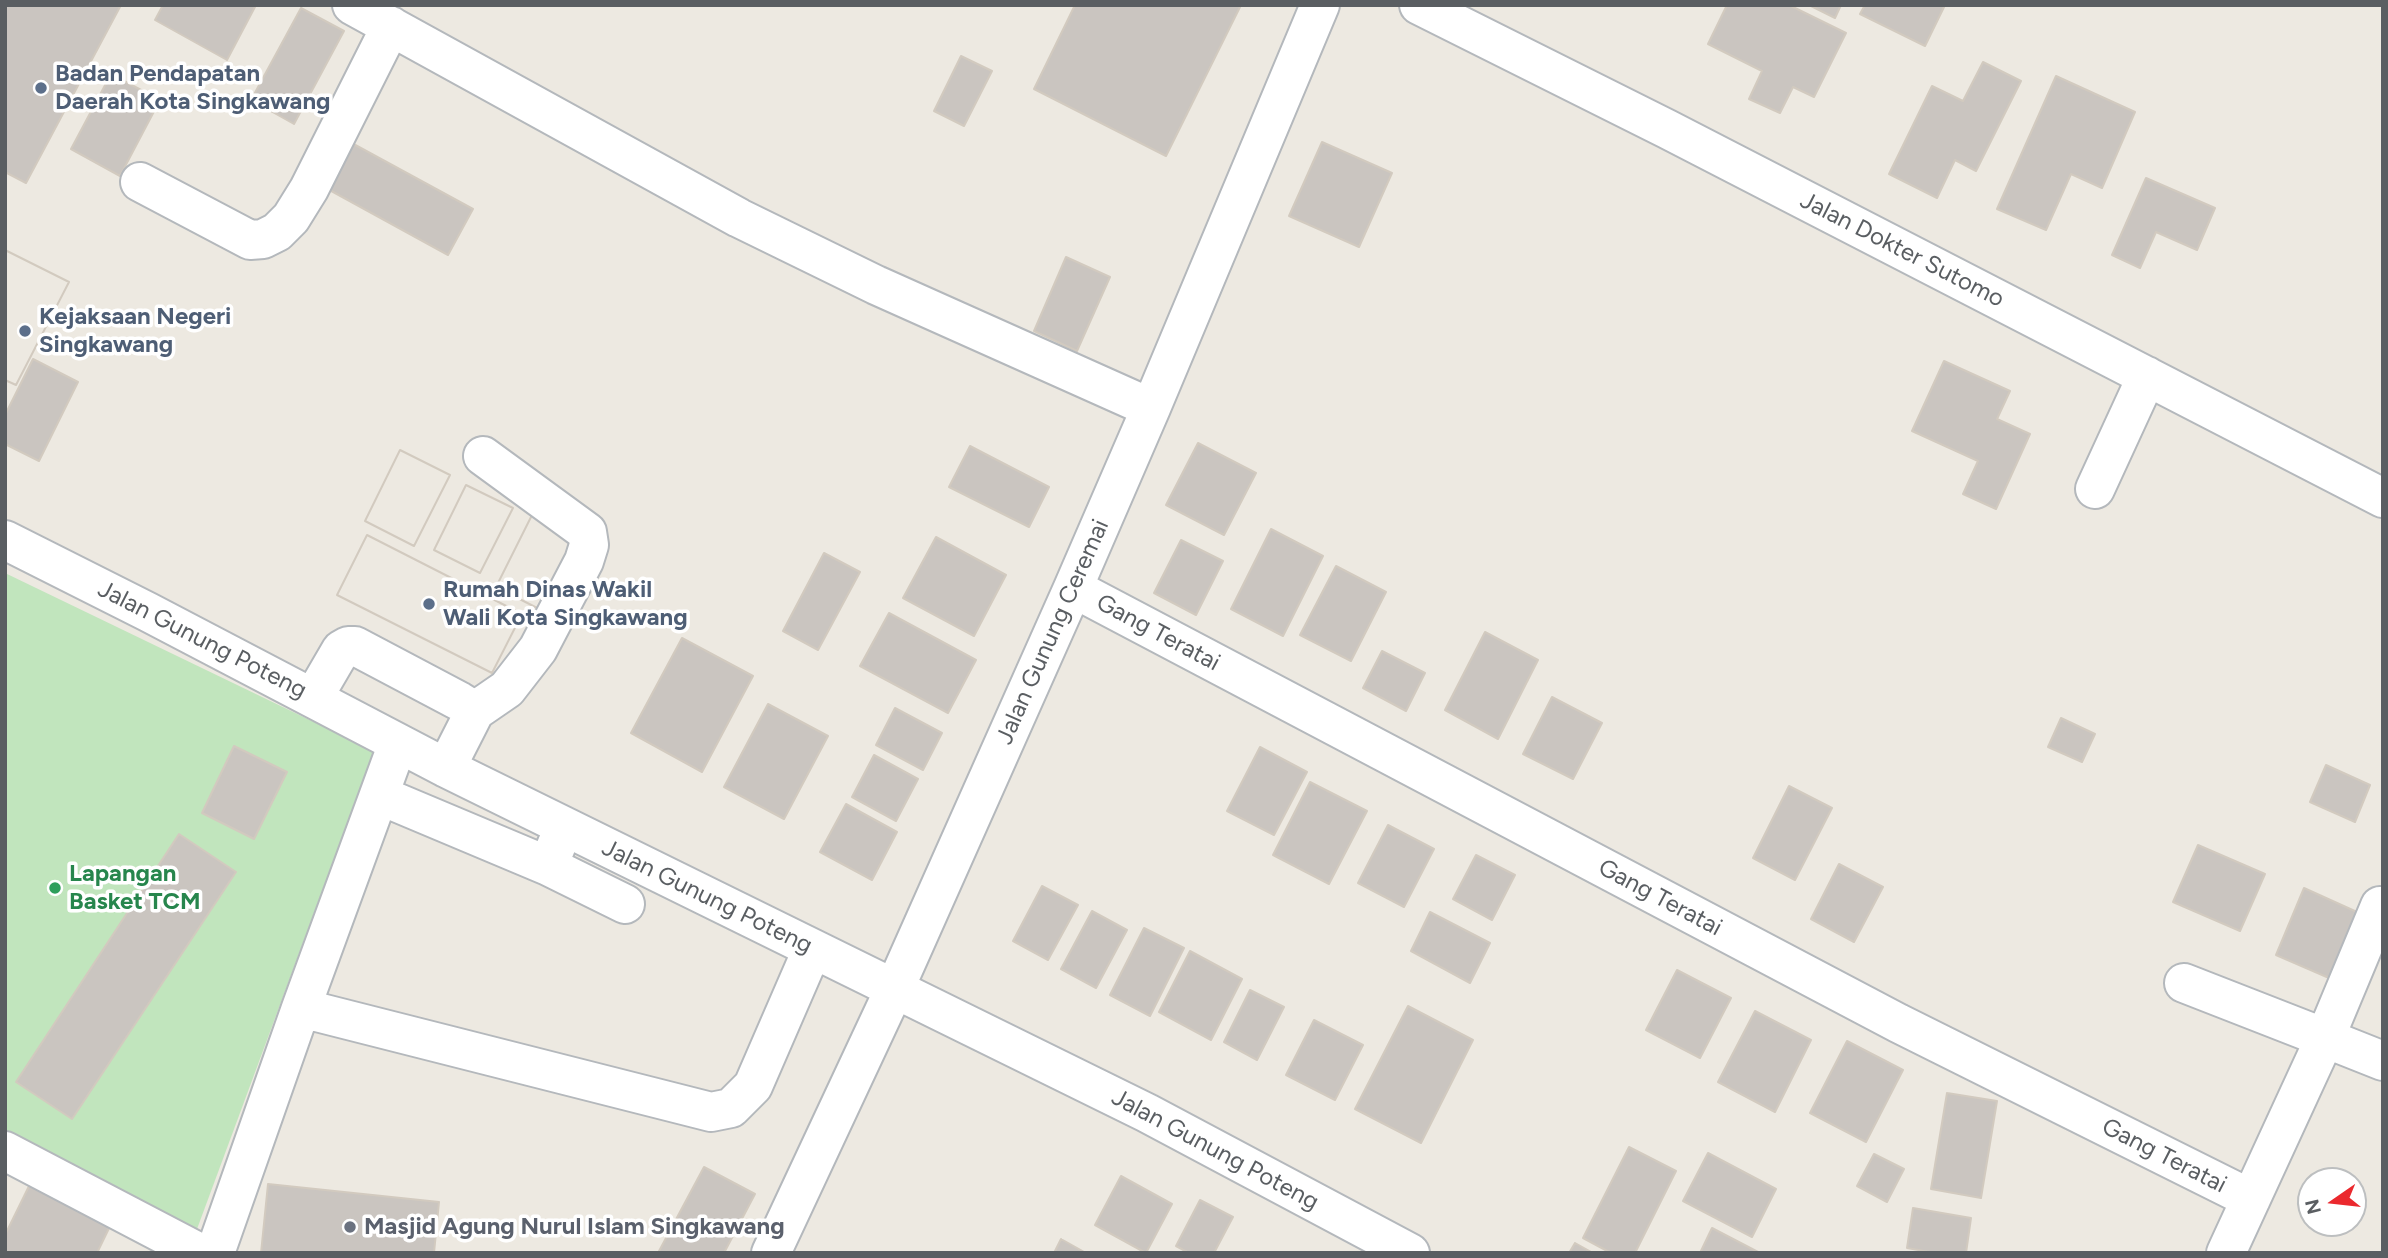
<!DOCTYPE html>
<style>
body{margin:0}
#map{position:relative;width:2388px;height:1258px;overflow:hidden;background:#ede9e1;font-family:Figtree,sans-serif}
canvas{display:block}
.frame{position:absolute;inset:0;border:7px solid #5a5e62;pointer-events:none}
.north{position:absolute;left:2297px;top:1167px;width:70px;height:70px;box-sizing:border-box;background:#fff;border:2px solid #bdbfc0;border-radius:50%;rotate:256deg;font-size:19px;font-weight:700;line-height:28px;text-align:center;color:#5a5e62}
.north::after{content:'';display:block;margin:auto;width:24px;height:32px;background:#eb292e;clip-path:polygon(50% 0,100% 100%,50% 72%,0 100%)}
</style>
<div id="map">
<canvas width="2388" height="1258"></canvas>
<div class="frame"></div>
<div class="north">N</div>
</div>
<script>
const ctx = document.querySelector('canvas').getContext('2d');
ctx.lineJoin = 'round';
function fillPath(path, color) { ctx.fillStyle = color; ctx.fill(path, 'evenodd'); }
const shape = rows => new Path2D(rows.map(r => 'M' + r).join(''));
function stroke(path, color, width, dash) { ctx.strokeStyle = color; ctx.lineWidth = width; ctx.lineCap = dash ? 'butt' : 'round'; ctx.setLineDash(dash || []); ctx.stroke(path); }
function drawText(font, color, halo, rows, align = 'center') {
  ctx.font = font + ' Figtree,sans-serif'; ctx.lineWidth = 7; ctx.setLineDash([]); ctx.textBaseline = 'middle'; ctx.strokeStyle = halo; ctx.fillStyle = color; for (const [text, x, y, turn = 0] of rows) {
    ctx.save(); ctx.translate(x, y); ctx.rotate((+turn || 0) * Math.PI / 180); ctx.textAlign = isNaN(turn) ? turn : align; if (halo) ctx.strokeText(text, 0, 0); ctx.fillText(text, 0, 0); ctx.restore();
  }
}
const green = shape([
 [5,573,374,751,197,1229,5,1130]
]);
const building = shape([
 [5,5,121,5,26,183,5,172,5,5],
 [163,5,256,5,227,60,155,20,163,5],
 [1075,5,1241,5,1166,156,1034,89,1075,5],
 [1727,5,1789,5,1846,33,1814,97,1793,87,1780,113,1749,99,1762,71,1708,44,1727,5],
 [1809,5,1841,5,1835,18,1809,5],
 [1865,5,1945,5,1925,46,1860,14,1865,5],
 [301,8,344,31,294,124,251,100,301,8],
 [961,56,992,71,964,126,934,111,961,56],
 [1983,62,2021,81,1976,171,1955,160,1937,198,1889,174,1932,86,1963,101,1983,62],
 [111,74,160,100,120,176,71,149,111,74],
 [2056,76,2135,112,2102,188,2071,174,2046,230,1997,209,2056,76],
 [348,141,473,209,448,255,324,187,348,141],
 [1322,142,1392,173,1359,247,1289,216,1322,142],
 [2146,178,2215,208,2197,250,2156,232,2140,268,2112,255,2146,178],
 [5,250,69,282,16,385,5,380,5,250],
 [5,250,69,282,16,385,5,380,5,250],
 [1066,257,1110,277,1077,351,1034,331,1066,257],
 [33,359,78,382,39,461,5,444,5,415,33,359],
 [1944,361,2010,391,1997,419,2030,434,1996,509,1963,494,1978,461,1912,431,1944,361],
 [1198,443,1256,473,1224,535,1166,505,1198,443],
 [970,446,1049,487,1029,527,949,487,970,446],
 [400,450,450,475,414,546,365,521,400,450],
 [400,450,450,475,414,546,365,521,400,450],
 [466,485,513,508,480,573,434,550,466,485],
 [466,485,513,508,480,573,434,550,466,485],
 [533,513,582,537,545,612,496,587,533,513],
 [533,513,582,537,545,612,496,587,533,513],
 [1271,529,1323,556,1283,636,1231,609,1271,529],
 [367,535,522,614,492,673,337,595,367,535],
 [367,535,522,614,492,673,337,595,367,535],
 [936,537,1006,575,974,636,903,598,936,537],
 [1181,540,1223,561,1196,615,1154,593,1181,540],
 [824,553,860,572,818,650,783,631,824,553],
 [1336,566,1386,592,1351,661,1300,635,1336,566],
 [889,613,976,660,948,713,860,666,889,613],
 [1485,632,1538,660,1498,739,1445,710,1485,632],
 [682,638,753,676,702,772,631,733,682,638],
 [1382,651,1425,673,1406,711,1363,688,1382,651],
 [1552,697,1602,723,1573,779,1523,754,1552,697],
 [768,704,828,736,784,819,724,787,768,704],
 [895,708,942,733,923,770,876,745,895,708],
 [2061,718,2095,734,2082,762,2048,747,2061,718],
 [234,746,287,772,254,839,202,813,234,746],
 [1260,747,1307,772,1274,835,1227,811,1260,747],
 [874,755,918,779,896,821,852,797,874,755],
 [2326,765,2370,785,2355,822,2310,802,2326,765],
 [1310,782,1367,811,1329,884,1273,855,1310,782],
 [1789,786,1832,808,1795,880,1753,858,1789,786],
 [846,804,897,832,872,880,820,852,846,804],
 [1388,825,1434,849,1404,907,1358,883,1388,825],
 [179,834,236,872,72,1119,16,1082,179,834],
 [2198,845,2265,874,2240,931,2173,902,2198,845],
 [1476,855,1515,875,1492,920,1453,899,1476,855],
 [1839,864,1883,887,1854,942,1811,919,1839,864],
 [1042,886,1078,905,1048,960,1013,941,1042,886],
 [2304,888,2357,912,2329,978,2276,955,2304,888],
 [1092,911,1127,930,1096,988,1061,969,1092,911],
 [1430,912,1490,943,1470,983,1411,951,1430,912],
 [1144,928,1184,948,1150,1016,1110,995,1144,928],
 [1190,951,1242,979,1211,1040,1159,1012,1190,951],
 [1677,970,1731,998,1700,1058,1646,1030,1677,970],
 [1250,990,1284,1007,1257,1060,1224,1042,1250,990],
 [1408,1006,1473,1040,1421,1143,1355,1109,1408,1006],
 [1755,1011,1811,1040,1775,1112,1718,1082,1755,1011],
 [1314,1020,1363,1045,1335,1100,1286,1075,1314,1020],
 [1847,1041,1903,1070,1866,1142,1810,1113,1847,1041],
 [1947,1093,1997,1101,1981,1198,1931,1189,1947,1093],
 [1629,1147,1676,1171,1635,1253,1611,1253,1583,1238,1629,1147],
 [1708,1153,1776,1189,1752,1237,1683,1201,1708,1153],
 [1874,1154,1904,1169,1887,1202,1857,1186,1874,1154],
 [704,1167,755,1194,724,1253,658,1253,704,1167],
 [1121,1176,1172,1204,1146,1253,1095,1225,1121,1176],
 [32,1180,113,1220,97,1253,5,1253,5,1235,32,1180],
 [268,1184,439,1202,434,1253,261,1253,268,1184],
 [1200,1200,1233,1217,1214,1253,1189,1253,1176,1246,1200,1200],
 [1913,1208,1971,1218,1966,1253,1935,1253,1907,1248,1913,1208],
 [1712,1228,1760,1253,1700,1253,1712,1228],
 [1061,1239,1086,1253,1054,1253,1061,1239],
 [1575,1243,1593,1253,1569,1253,1575,1243]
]);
const minor = shape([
 [352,5,739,218,876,285,1151,408],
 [1419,5,1667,129,2383,498],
 [140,182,250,240,263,239,277,232,291,218,309,189,391,26],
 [2095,489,2147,376],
 [5,540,148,612,446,768,1147,1113,1410,1253],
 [1073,588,1898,1023,2251,1199],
 [313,698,341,650,348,646,355,646,459,701,475,711,446,768],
 [475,711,507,689,538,649,584,561,589,545,587,532,483,456],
 [379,795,548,866],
 [557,844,548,866,625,904],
 [2184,983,2325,1038,2380,906],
 [301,1008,398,743],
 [5,1151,200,1253],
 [215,1253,301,1008,711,1112,731,1108,753,1086,812,950],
 [771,1253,894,990,1073,588,1151,408,1320,5],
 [2226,1253,2325,1038,2383,1061]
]);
const markers = [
 [41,88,7,"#5c6f8a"],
 [25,331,7,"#5c6f8a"],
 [429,604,7,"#5c6f8a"],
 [55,888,7,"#2e9e5b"],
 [350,1227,7,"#6b7280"]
];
const serviceNames = [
 ["Badan Pendapatan",55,74],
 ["Daerah Kota Singkawang",55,102],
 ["Kejaksaan Negeri",39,317],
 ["Singkawang",39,345],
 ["Rumah Dinas Wakil",443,590],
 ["Wali Kota Singkawang",443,618]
];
const streetNames = [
 ["Jalan Dokter Sutomo",1902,250,27],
 ["Jalan Gunung Ceremai",1053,632,-66],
 ["Gang Teratai",1158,633,28],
 ["Jalan Gunung Poteng",202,640,27],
 ["Jalan Gunung Poteng",707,897,26],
 ["Gang Teratai",1660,898,28],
 ["Jalan Gunung Poteng",1215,1150,28],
 ["Gang Teratai",2164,1156,27]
];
const leisureNames = [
 ["Lapangan",69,874],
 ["Basket TCM",69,902]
];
const worshipNames = [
 ["Masjid Agung Nurul Islam Singkawang",364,1227]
];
fillPath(green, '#c1e5bd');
fillPath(building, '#cac5c0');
stroke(building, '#d2cabf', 2);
stroke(minor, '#b4b8bc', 42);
stroke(minor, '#fff', 38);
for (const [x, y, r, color] of markers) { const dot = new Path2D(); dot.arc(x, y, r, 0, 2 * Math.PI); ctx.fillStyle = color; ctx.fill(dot); stroke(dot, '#fff', 2.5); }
drawText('bold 24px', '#4e5e75', '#fff', serviceNames, 'left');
drawText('24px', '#5a5e62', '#fff', streetNames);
drawText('bold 24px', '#27864d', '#fff', leisureNames, 'left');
drawText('bold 24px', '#5b616d', '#fff', worshipNames, 'left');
</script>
